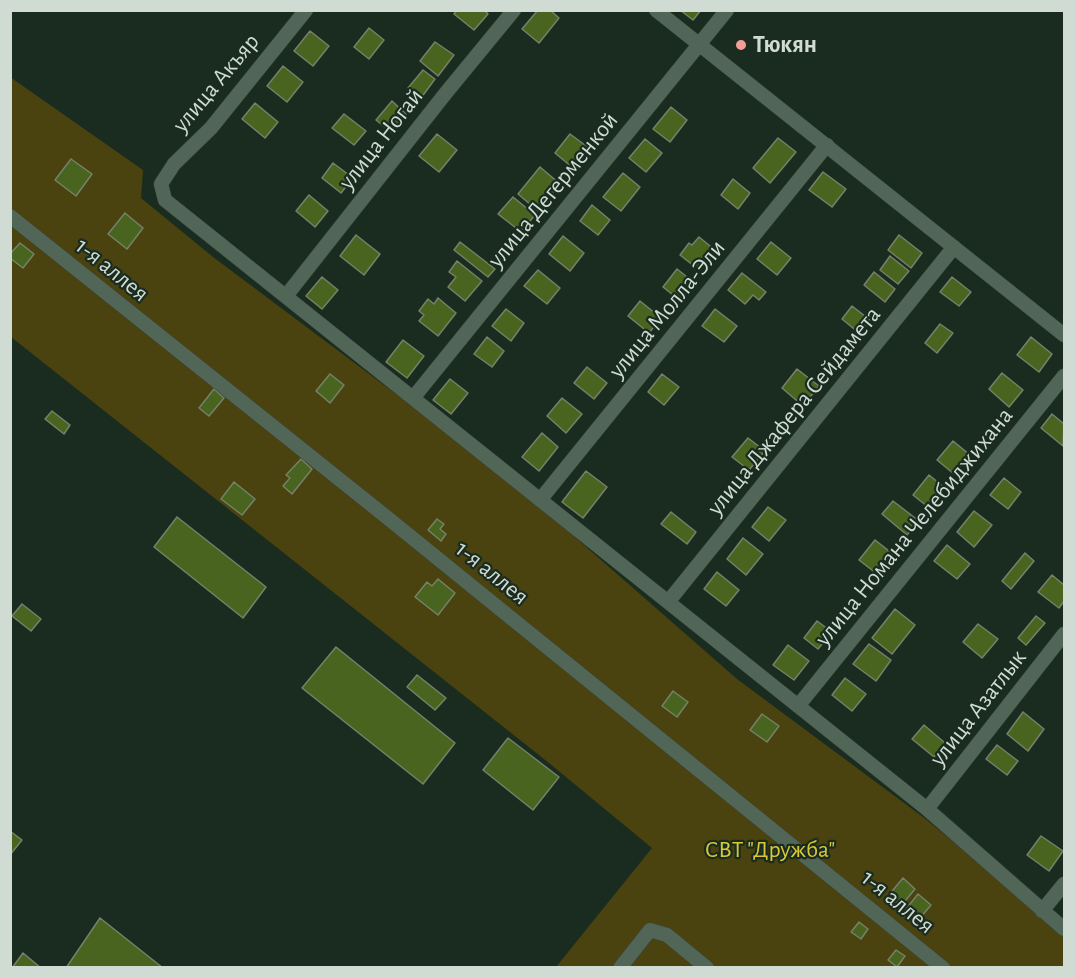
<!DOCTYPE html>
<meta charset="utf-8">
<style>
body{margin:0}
#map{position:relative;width:1075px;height:978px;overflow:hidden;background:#1a2c20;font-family:"Alegreya Sans",sans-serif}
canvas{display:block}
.frame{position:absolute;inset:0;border:12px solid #d0dbd3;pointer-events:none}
</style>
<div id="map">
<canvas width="1075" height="978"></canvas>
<div class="frame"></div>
</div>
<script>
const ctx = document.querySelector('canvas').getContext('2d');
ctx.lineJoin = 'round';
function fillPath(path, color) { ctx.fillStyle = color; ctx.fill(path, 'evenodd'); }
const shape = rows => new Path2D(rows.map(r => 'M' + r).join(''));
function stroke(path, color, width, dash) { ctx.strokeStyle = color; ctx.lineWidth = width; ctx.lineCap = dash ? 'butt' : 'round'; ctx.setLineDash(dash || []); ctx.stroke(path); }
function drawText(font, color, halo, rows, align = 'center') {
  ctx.font = font + ' "Alegreya Sans",sans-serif'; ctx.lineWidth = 4.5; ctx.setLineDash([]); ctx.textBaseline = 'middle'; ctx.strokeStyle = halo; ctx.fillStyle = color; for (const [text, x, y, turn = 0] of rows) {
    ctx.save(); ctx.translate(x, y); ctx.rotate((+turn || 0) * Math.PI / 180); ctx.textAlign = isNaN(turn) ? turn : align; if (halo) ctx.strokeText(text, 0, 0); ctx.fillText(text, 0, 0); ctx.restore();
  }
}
const green = shape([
 [10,77,143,170,141,198,213,257,400,397,560,524,737,679,927,820,1064,935,1064,967,556,967,652,848,549,763,11,337]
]);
const building = shape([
 [457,10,484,10,488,14,474,30,454,14,457,10],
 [538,10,550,10,559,18,539,43,522,29,538,10],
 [680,10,701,10,693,20,680,10],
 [369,28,384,40,369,59,354,47,369,28],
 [310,31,329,46,313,66,294,51,310,31],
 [435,42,454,55,438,76,420,61,435,42],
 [283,66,303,82,287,102,267,86,283,66],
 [423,70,435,79,421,98,408,88,423,70],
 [392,101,406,114,391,132,376,120,392,101],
 [255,103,278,122,265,138,242,119,255,103],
 [671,107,687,120,670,142,653,129,671,107],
 [344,114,366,131,354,145,332,128,344,114],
 [437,134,457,150,439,172,419,156,437,134],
 [570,134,589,148,573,168,555,153,570,134],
 [778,138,796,152,770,183,753,168,778,138],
 [645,139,662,153,646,172,629,158,645,139],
 [71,159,92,174,76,196,55,180,71,159],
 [333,163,353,178,341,193,322,178,333,163],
 [540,167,560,184,538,211,518,194,540,167],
 [823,172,846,189,832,207,809,190,823,172],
 [623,173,640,187,621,211,603,197,623,173],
 [733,179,750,193,738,209,721,195,733,179],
 [309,195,328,211,315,227,296,211,309,195],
 [513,197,535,215,521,232,498,214,513,197],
 [592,205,610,220,598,235,580,221,592,205],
 [125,213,143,228,127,249,108,234,125,213],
 [356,235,380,254,364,275,340,256,356,235],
 [899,235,922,253,911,268,888,250,899,235],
 [563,236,584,253,570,271,549,254,563,236],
 [699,237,715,250,699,270,680,255,689,243,692,245,699,237],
 [460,242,495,269,488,277,454,250,460,242],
 [771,242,791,258,777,275,757,259,771,242],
 [20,243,34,254,23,268,10,258,10,254,20,243],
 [890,256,909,271,898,284,880,270,890,256],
 [457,261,482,281,465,301,448,287,456,277,449,272,457,261],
 [677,269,692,281,678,299,663,287,677,269],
 [538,270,560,288,547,304,524,286,538,270],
 [874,272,895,289,885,302,864,285,874,272],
 [742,273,766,292,759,300,753,295,745,304,728,290,742,273],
 [322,277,338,290,322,309,306,296,322,277],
 [952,277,971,292,959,306,940,292,952,277],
 [438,298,456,313,438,336,419,321,424,315,419,311,428,299,434,304,438,298],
 [640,301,661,318,649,333,628,316,640,301],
 [852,306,870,320,859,333,842,319,852,306],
 [506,309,524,323,511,341,492,326,506,309],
 [715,309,737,326,724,342,702,326,715,309],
 [940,324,953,333,937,353,925,343,940,324],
 [487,337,504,351,492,367,474,354,487,337],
 [1031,337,1052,354,1039,372,1017,355,1031,337],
 [403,340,424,356,407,378,386,362,403,340],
 [587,367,607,383,594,399,574,383,587,367],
 [797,369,819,386,803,406,782,388,797,369],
 [1002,373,1023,390,1009,407,989,389,1002,373],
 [330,374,344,385,330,403,316,391,330,374],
 [662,374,679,387,664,405,648,392,662,374],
 [450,379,468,393,451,414,433,400,450,379],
 [214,389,224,398,209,416,199,408,214,389],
 [562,398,582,414,566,433,547,416,562,398],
 [52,411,70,425,64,434,45,419,52,411],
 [1052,414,1064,424,1063,446,1041,428,1052,414],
 [542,433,558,447,539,471,522,457,542,433],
 [748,438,765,451,749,470,732,457,748,438],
 [953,441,970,455,954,474,937,460,953,441],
 [301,459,312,469,292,494,283,486,290,478,286,475,301,459],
 [586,471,607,487,583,518,562,502,586,471],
 [929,475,944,487,928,507,913,495,929,475],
 [1004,478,1021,492,1008,509,990,495,1004,478],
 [234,482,255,499,242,515,221,499,234,482],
 [893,501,919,521,907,535,882,514,893,501],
 [768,507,786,520,769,541,752,527,768,507],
 [974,511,992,525,974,547,957,532,974,511],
 [671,512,696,532,687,544,661,524,671,512],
 [177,517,266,587,243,618,154,547,177,517],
 [437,519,444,524,440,529,446,534,441,541,428,530,437,519],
 [743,538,763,554,746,575,727,559,743,538],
 [875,540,893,554,877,574,859,560,875,540],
 [947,545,970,564,957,579,934,561,947,545],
 [1025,553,1034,561,1011,589,1002,581,1025,553],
 [717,572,739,590,726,606,704,589,717,572],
 [1052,575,1064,585,1064,601,1059,608,1038,592,1052,575],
 [438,579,455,593,438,615,415,597,427,582,432,586,438,579],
 [22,604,41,619,31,631,12,616,22,604],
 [895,609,915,625,892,654,872,638,895,609],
 [1036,616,1045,623,1026,645,1018,638,1036,616],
 [817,621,832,632,818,649,804,638,817,621],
 [978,624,998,639,982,658,963,642,978,624],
 [869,644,891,660,876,681,853,664,869,644],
 [788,645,809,661,794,680,773,665,788,645],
 [336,647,455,743,423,784,302,688,336,647],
 [417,675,446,698,435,710,407,687,417,675],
 [845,678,866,694,852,711,832,695,845,678],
 [673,691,688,702,677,717,662,706,673,691],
 [1023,712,1044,729,1028,751,1007,734,1023,712],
 [762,714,779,726,767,742,750,730,762,714],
 [924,725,945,743,934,757,912,739,924,725],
 [508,738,559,777,533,810,483,770,508,738],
 [997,745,1018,761,1007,775,986,759,997,745],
 [10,831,22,840,10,855,10,831],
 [1041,836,1063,851,1049,871,1027,855,1041,836],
 [903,878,915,889,901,906,888,896,903,878],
 [918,894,931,905,915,924,902,914,918,894],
 [100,918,163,968,66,968,100,918],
 [859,922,868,929,861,939,851,932,859,922],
 [896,950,905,956,897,967,888,960,896,950],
 [23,953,41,968,12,968,23,953]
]);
const street = shape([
 [306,10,211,128,174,164,161,184,165,200,927,809,1064,929],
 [656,10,1064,335],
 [10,216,384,515,943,968],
 [286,296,445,94,514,10],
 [413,398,727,10],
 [540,500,827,145],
 [668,602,954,247],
 [798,706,1064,376],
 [927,809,1064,634],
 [1042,911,1064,884],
 [620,968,650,930,667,935,707,968]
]);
const markers = [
 [741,45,6,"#f59c96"]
];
const poiNames = [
 ["Тюкян",753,45]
];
const streetNames = [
 ["улица Акъяр",216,83,-50],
 ["улица Ногай",381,139,-52],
 ["улица Дегерменкой",553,190,-51],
 ["1-я аллея",112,270,39],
 ["улица Молла-Эли",667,309,-51],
 ["улица Джафера Сейдамета",794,411,-51],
 ["улица Номана Челебиджихана",914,527,-51],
 ["1-я аллея",492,573,39],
 ["улица Азатлык",978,708,-52],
 ["1-я аллея",898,902,39]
];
const parkNames = [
 ["СВТ \"Дружба\"",770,850]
];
fillPath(green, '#4a430f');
fillPath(building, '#49641f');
stroke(building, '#76806b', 1.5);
stroke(street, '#39483e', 15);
stroke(street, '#526658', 14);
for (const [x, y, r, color] of markers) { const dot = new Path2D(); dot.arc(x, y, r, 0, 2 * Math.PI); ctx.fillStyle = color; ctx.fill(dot); stroke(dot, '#1a2c20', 2); }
drawText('bold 24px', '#d0dbd3', '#1a2c20', poiNames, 'left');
drawText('24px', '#d0dbd3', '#1a2c20', streetNames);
drawText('24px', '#d9c736', '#1a2c20', parkNames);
</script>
